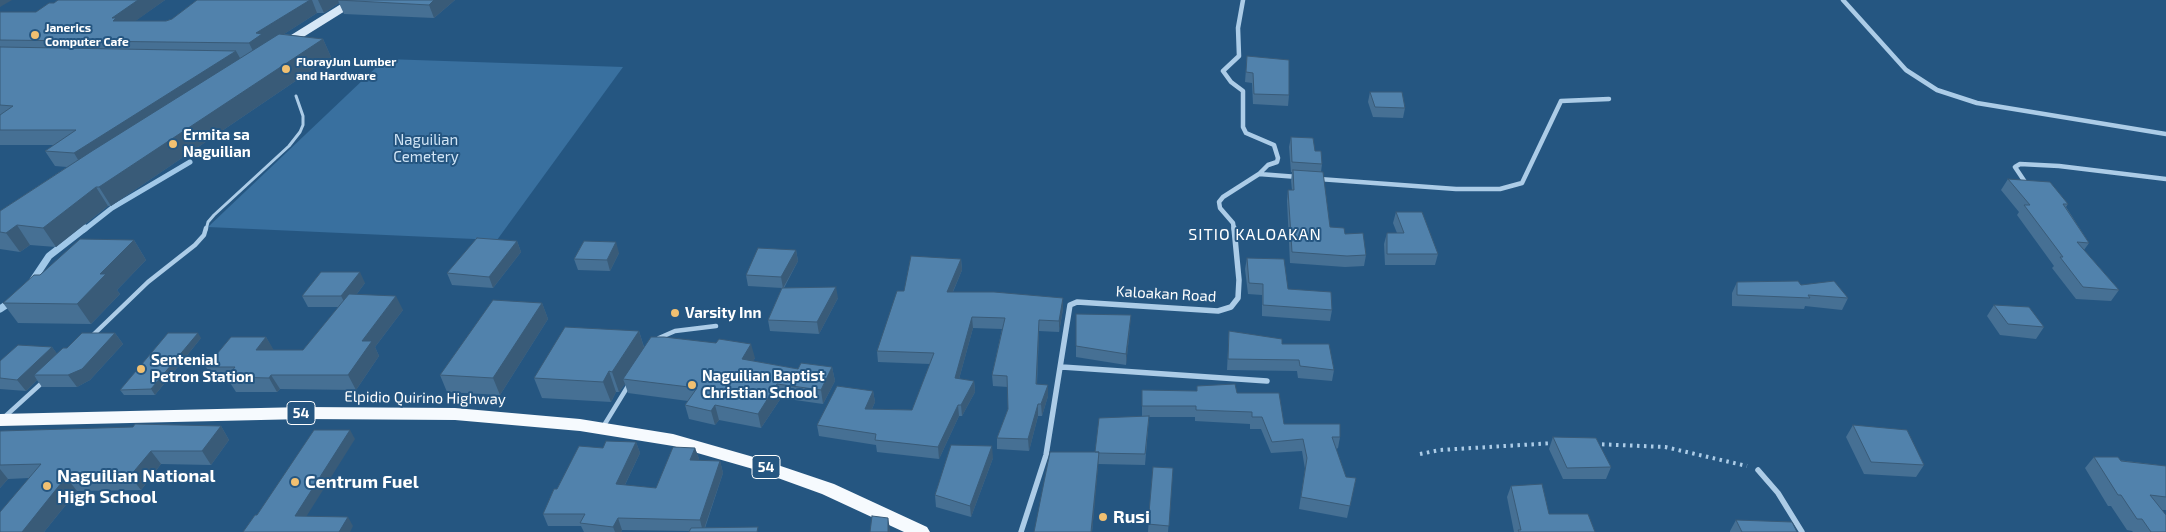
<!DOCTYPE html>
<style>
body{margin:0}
canvas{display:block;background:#255681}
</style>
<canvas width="2166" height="532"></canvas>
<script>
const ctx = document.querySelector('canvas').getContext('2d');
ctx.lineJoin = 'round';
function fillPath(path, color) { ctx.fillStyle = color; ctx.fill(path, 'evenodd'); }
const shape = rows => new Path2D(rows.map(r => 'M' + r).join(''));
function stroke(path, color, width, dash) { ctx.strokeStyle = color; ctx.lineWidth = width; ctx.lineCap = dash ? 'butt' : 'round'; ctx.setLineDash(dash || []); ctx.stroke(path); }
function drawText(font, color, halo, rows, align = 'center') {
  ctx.font = font + ' "Exo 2",sans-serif'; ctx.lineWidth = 4; ctx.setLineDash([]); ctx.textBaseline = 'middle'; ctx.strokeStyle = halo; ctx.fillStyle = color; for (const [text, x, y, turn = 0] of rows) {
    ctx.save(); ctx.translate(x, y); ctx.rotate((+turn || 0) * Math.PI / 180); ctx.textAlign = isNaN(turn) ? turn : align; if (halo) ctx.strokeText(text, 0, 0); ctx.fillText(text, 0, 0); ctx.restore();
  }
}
const green = shape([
 [385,59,623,67,497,240,208,227]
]);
const streamFar1 = shape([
 [84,230,112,208,190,162]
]);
const stream = shape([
 [33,280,49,256,85,228],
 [0,309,12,301]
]);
const path = shape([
 [1595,444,1665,447,1747,466],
 [1420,454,1440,450,1554,443]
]);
const serviceFar1 = shape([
 [206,230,208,222,214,215,289,146,300,132,303,125,303,116,296,96]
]);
const service = shape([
 [93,335,148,282,195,245,204,235,206,228],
 [659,338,675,331,716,326],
 [0,421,44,381],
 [603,427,628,386]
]);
const minorFar1 = shape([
 [1843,0,1906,70,1937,90,1977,103,2166,134],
 [1259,174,1298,177],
 [1319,179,1456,189,1500,189,1522,183,1561,101,1609,99],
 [2027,185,2015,167,2020,164,2059,166,2166,179],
 [1234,230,1233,223,1220,208,1219,202,1223,197,1259,174,1268,165,1277,162,1278,158,1274,145,1246,133,1243,127,1243,91,1231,82,1223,71,1239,56,1238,28,1243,0]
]);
const minor = shape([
 [1062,367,1267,381],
 [1758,470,1778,493,1802,532],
 [1021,532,1046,455,1070,305,1077,302,1218,311,1231,307,1238,298,1239,280,1234,228]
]);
const secondary = shape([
 [286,43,355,0]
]);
const trunk = shape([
 [304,407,455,408,580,419,673,434,757,458,834,484,927,527,930,532,904,532,822,494,753,469,673,446,580,431,455,420,304,419,0,426,0,414,304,407]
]);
const wall = shape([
 [58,0,165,0,135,21,166,21,172,19,197,0,455,0,434,18,344,14,339,3,324,13,317,13,284,34,323,39,331,57,111,206,108,206,56,247,30,245,20,252,0,249,0,211,67,167,55,166,45,151,54,145,0,145,0,12,36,12,54,3],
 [1247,56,1289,95,1288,106,1253,104,1252,83,1245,82],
 [1370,92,1405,108,1403,118,1373,117,1368,102],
 [1291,137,1315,151,1322,164,1321,172,1330,227,1345,234,1366,255,1364,266,1345,267,1290,263,1287,201,1288,190,1292,190,1291,181,1292,172,1291,172,1289,147],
 [2008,179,2068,204,2066,207,2089,243,2084,250,2119,290,2111,301,2076,299,2052,268,2054,266,2017,215,2019,212,2001,190],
 [1396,212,1438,254,1435,265,1385,265,1384,244,1387,233,1397,233,1393,223],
 [134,240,146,260,117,290,120,294,91,324,18,323,3,303,40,275],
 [517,241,521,252,493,288,452,285,447,273],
 [796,250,798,261,784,288,838,298,819,334,770,331,768,320,782,288,748,286,746,275],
 [619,253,610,271,578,270,574,259],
 [1247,258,1288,289,1332,310,1330,321,1262,316,1262,295,1248,294,1245,269],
 [961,259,962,270,953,292,1063,309,1059,332,1039,331,1037,384,1048,396,1042,416,1038,416,1029,451,997,449,997,438,1008,409,1008,387,993,386,992,375,1002,329,973,328,959,379,974,381,975,392,962,416,959,416,939,459,877,452,876,445,819,436,817,425,873,391,875,402,872,409,912,410,930,364,878,362,877,351,904,291],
 [1737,282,1801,285,1848,298,1842,310,1805,306,1804,309,1732,306,1732,293],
 [365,283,356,295,403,310,375,347,379,356,356,390,280,389,277,392,236,392,229,381,215,381,206,367,266,337,273,350,303,350,339,307,308,307,302,296],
 [542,303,548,319,500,395,447,392,440,375],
 [1994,305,2044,327,2036,339,2000,335,1987,316],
 [1076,314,1130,327,1126,365,1076,357],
 [639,331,644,347,755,358,753,361,798,369,832,367,835,381,823,404,781,398,761,428,719,420,715,425,689,419,685,405,688,401,628,393,625,384,619,392,616,392,611,402,542,398,534,378],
 [1229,331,1282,344,1334,370,1332,381,1298,378,1297,371,1227,370],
 [115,333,123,344,90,380,77,387,42,387,37,380,26,391,0,389,0,361,52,347,57,354,67,348],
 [201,338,155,395,124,395,120,390],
 [1142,390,1237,393,1284,424,1340,437,1338,448,1336,449,1346,477,1356,478,1347,518,1299,509,1305,469,1302,451,1271,453,1261,429,1250,429,1250,424,1195,421,1195,417,1149,417,1145,465,1098,464,1092,532,1034,532,1095,452,1142,417],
 [1853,425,1924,465,1916,477,1864,474,1846,437],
 [221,426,229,440,211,465,161,464,141,490,77,491,44,532,0,532,29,478,8,479,0,488,0,431],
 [1553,437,1611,467,1606,479,1563,479,1549,449],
 [636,442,640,453,625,485,656,488,695,448,699,459,698,460,720,461,723,473,705,528,690,531,622,530,621,532,584,532,581,526,548,526,543,514,557,489,603,448],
 [2094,457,2166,466,2166,510,2162,510,2166,532,2133,532,2132,531,2127,530,2111,506,2108,506,2085,468],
 [993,458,971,517,936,507,935,495],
 [1153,467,1173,468,1168,532,1148,532],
 [1511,486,1549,514,1595,532,1514,532,1507,497],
 [1736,520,1797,532,1730,532,1730,531]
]);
const shadedWall = shape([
 [0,0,12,0,0,7],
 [138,0,165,0,123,30,121,35,112,18],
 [310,0,312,0,317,13,267,45,256,57,249,43,256,33],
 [318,0,344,0,338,0,339,3,324,13],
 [434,0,455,0,434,18,429,5],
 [323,39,331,57,111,206,99,187],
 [236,51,244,65,83,168,74,153],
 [96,187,108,206,56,247,43,228],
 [17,225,30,245,20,252,6,233],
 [134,240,146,260,117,290,120,294,91,324,77,304,100,274],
 [517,241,521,252,493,288,489,277],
 [616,242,619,253,610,271,607,260],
 [796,250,798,261,783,288,781,277],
 [961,259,962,270,948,303,947,292],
 [360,272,365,283,347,307,341,296],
 [836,287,838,298,819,334,817,322],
 [396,296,403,310,375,347,379,356,356,390,348,375,362,341],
 [1063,298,1063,309,1059,332,1059,321],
 [542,303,548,319,500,395,493,378],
 [1131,315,1130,327,1126,365,1126,354],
 [972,317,973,328,956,390,955,378],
 [1039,320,1039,331,1036,396,1036,384],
 [639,331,645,351,623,379,625,384,619,392,612,372],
 [115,333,123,344,90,380,77,387,68,375],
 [198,333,201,338,155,395,151,389],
 [266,337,275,352,256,350],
 [751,344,755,358,746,373,742,359],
 [52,347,61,359,34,375,37,380,26,391,17,380],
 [832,367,835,381,823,404,821,390],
 [609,371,616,392,611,402,603,382],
 [271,375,280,389,277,392,269,378],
 [974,381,975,392,962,416,961,405],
 [777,384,781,398,761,428,758,414],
 [1048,385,1048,396,1042,416,1041,404],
 [873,391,875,402,867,420,865,409],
 [1038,404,1038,416,1029,451,1028,439],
 [715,405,719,420,715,425,711,411],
 [958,405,959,416,939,459,938,447],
 [221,426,229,440,211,465,202,451],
 [350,430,355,439,301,525,295,516],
 [636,442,640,453,620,495,616,484],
 [992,446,993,458,971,517,970,506],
 [695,448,699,459,694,472,690,460],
 [151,451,161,464,141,490,130,476],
 [1099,452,1098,469,1092,532,1091,532],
 [720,461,723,473,703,532,700,520],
 [0,469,8,479,0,488],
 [66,477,77,491,44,532,22,532],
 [348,517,353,526,350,532,339,532],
 [618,518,622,530,621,532,615,532,613,527],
 [888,518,890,529,890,532,888,532]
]);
const building = shape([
 [58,0,138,0,112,18,116,18,113,21,166,21,172,19,197,0,310,0,256,33,262,34,249,43,0,40,0,12,36,12,49,3,54,3,58,0],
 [338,0,434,0,429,5,338,0],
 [279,34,323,39,99,187,96,187,43,228,17,225,6,233,0,232,0,211,92,151,279,34],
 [0,47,236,51,74,153,45,151,76,130,0,130,0,115,13,106,0,105,0,47],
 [1247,56,1289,60,1289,95,1254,94,1253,73,1246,72,1247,56],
 [1370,92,1402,92,1405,108,1375,107,1370,92],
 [1291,137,1313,138,1315,151,1321,151,1322,164,1292,162,1291,137],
 [1293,170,1323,172,1330,227,1344,228,1345,234,1363,233,1366,255,1347,256,1292,252,1288,190,1294,190,1293,170],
 [2008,179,2050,182,2068,204,2063,204,2089,243,2077,242,2119,290,2083,287,2060,257,2063,257,2024,205,2030,205,2008,179],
 [1396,212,1422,212,1438,254,1387,254,1387,233,1404,233,1396,212],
 [477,238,517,241,489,277,447,273,477,238],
 [80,239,134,240,100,274,106,274,77,304,3,303,34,275,40,275,80,239],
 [584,241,616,242,607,260,574,259,584,241],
 [758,248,796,250,781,277,746,275,758,248],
 [911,256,961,259,947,292,994,292,1063,298,1059,321,1039,320,1036,384,1048,385,1041,404,1038,404,1028,439,997,438,1008,409,1007,376,992,375,1005,318,972,317,955,378,974,381,961,405,958,405,938,447,875,440,876,434,817,425,837,386,873,391,865,409,912,410,934,353,877,351,897,291,904,291,911,256],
 [1247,258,1284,259,1288,289,1331,292,1332,310,1263,305,1263,284,1249,283,1247,258],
 [321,272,360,272,341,296,302,296,321,272],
 [1798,281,1801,285,1834,281,1848,298,1808,295,1810,298,1737,295,1737,282,1798,281],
 [836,287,817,322,768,320,782,288,836,287],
 [349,294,396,296,362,341,372,341,348,375,271,375,269,378,227,377,235,367,206,367,231,337,266,337,256,350,303,350,349,294],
 [493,300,542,303,493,378,440,375,493,300],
 [1994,305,2029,307,2044,327,2008,324,1994,305],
 [1076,314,1131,315,1126,354,1076,346,1076,314],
 [565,327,639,331,612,372,609,371,603,382,534,378,565,327],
 [1229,331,1282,339,1282,344,1329,344,1334,370,1300,366,1299,360,1228,359,1229,331],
 [82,333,115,333,82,369,68,375,34,375,63,348,67,348,82,333],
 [168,333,198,333,151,389,120,390,168,333],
 [651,337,664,337,716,343,719,339,751,344,742,359,798,369,801,363,832,367,821,390,777,384,758,414,715,405,711,411,685,405,697,388,623,379,651,337],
 [18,345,52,347,17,380,0,378,0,361,18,345],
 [1235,384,1237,393,1279,393,1284,424,1340,424,1340,437,1332,437,1346,477,1356,478,1350,506,1301,497,1307,458,1303,439,1272,442,1262,417,1252,417,1252,412,1196,410,1196,406,1142,406,1142,390,1197,391,1197,386,1235,384],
 [1149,416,1145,454,1098,453,1099,452,1095,452,1099,418,1149,416],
 [135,424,221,426,202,451,151,451,130,476,66,477,22,532,0,532,0,512,41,464,0,465,0,431,133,427,135,424],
 [1853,425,1907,430,1924,465,1871,462,1853,425],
 [314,430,350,430,295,516,348,517,339,532,243,532,255,515,257,515,314,430],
 [1553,437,1596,438,1611,467,1567,468,1553,437],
 [606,441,636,442,616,484,656,488,673,447,695,448,690,460,720,461,700,520,618,518,613,527,580,523,585,514,543,514,554,489,557,489,579,446,603,448,606,441],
 [951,445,992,446,970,506,935,495,951,445],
 [1050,452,1099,452,1091,532,1034,532,1050,452],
 [2094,457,2118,457,2121,461,2166,466,2166,497,2150,495,2166,515,2166,532,2151,532,2142,519,2137,519,2121,495,2118,495,2094,457],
 [1153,467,1173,468,1169,526,1148,524,1153,467],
 [1542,484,1549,514,1588,514,1595,532,1519,532,1518,530,1521,530,1511,486,1542,484],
 [872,516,888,518,888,532,870,532,872,516],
 [1736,520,1792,522,1797,532,1742,532,1736,520],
 [758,527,757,532,689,532,691,528,758,527]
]);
const markers = [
 [35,35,5,"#f1c071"],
 [286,69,5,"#f1c071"],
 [173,144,5,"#f1c071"],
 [675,313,5,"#f1c071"],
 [141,369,5,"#f1c071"],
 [692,385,5,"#f1c071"],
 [295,482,5,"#f1c071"],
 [47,486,5,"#f1c071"],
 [1103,517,5,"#f1c071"]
];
const farPoinames = [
 ["Janerics",45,28],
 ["Computer Cafe",45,42],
 ["FlorayJun Lumber",296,62],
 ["and Hardware",296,76]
];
const shields = [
 [301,413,28],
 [766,467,28]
];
const shieldNames = [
 ["54",301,413],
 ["54",766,467]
];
const poiNames = [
 ["Ermita sa",183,135],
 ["Naguilian",183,152],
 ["Varsity Inn",685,313],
 ["Sentenial",151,360],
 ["Petron Station",151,377],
 ["Naguilian Baptist",702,376],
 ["Christian School",702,393]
];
const parkNames = [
 ["Naguilian",426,140],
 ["Cemetery",426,157]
];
const streetNames = [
 ["Kaloakan Road",1166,294,3],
 ["Elpidio Quirino Highway",425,398,1]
];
const neighbourhoodNames = [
 ["SITIO KALOAKAN",1255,235]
];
const nearPoinames = [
 ["Naguilian National",57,476],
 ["High School",57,497],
 ["Centrum Fuel",305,482],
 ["Rusi",1113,517]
];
fillPath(green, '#39709f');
stroke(streamFar1, '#a1c8e8', 5);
stroke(stream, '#a1c8e8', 7);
stroke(path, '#accce7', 4, [2.5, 4.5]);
stroke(serviceFar1, '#accce7', 3);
stroke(service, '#accce7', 4.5);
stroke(minorFar1, '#accce7', 4.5);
stroke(minor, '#accce7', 5.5);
stroke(secondary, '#d6e7f6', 8);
fillPath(trunk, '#f6fafe');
fillPath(wall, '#467094');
fillPath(shadedWall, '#395b78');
fillPath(building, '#5182ac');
stroke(building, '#395b78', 1);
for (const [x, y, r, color] of markers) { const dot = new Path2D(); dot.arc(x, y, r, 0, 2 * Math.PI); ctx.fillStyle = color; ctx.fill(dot); stroke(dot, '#255681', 2); }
drawText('bold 12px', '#fff', '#255681', farPoinames, 'left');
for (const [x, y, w] of shields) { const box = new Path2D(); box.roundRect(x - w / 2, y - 11.5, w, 23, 4); ctx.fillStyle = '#255681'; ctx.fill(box); stroke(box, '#fff', 1); }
drawText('bold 14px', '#fff', null, shieldNames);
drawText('bold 15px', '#fff', '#255681', poiNames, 'left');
drawText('15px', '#d0e4f5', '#255681', parkNames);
drawText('15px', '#fff', '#255681', streetNames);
ctx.letterSpacing = '1px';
drawText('16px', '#fff', '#255681', neighbourhoodNames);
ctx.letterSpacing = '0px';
drawText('bold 18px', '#fff', '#255681', nearPoinames, 'left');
</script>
